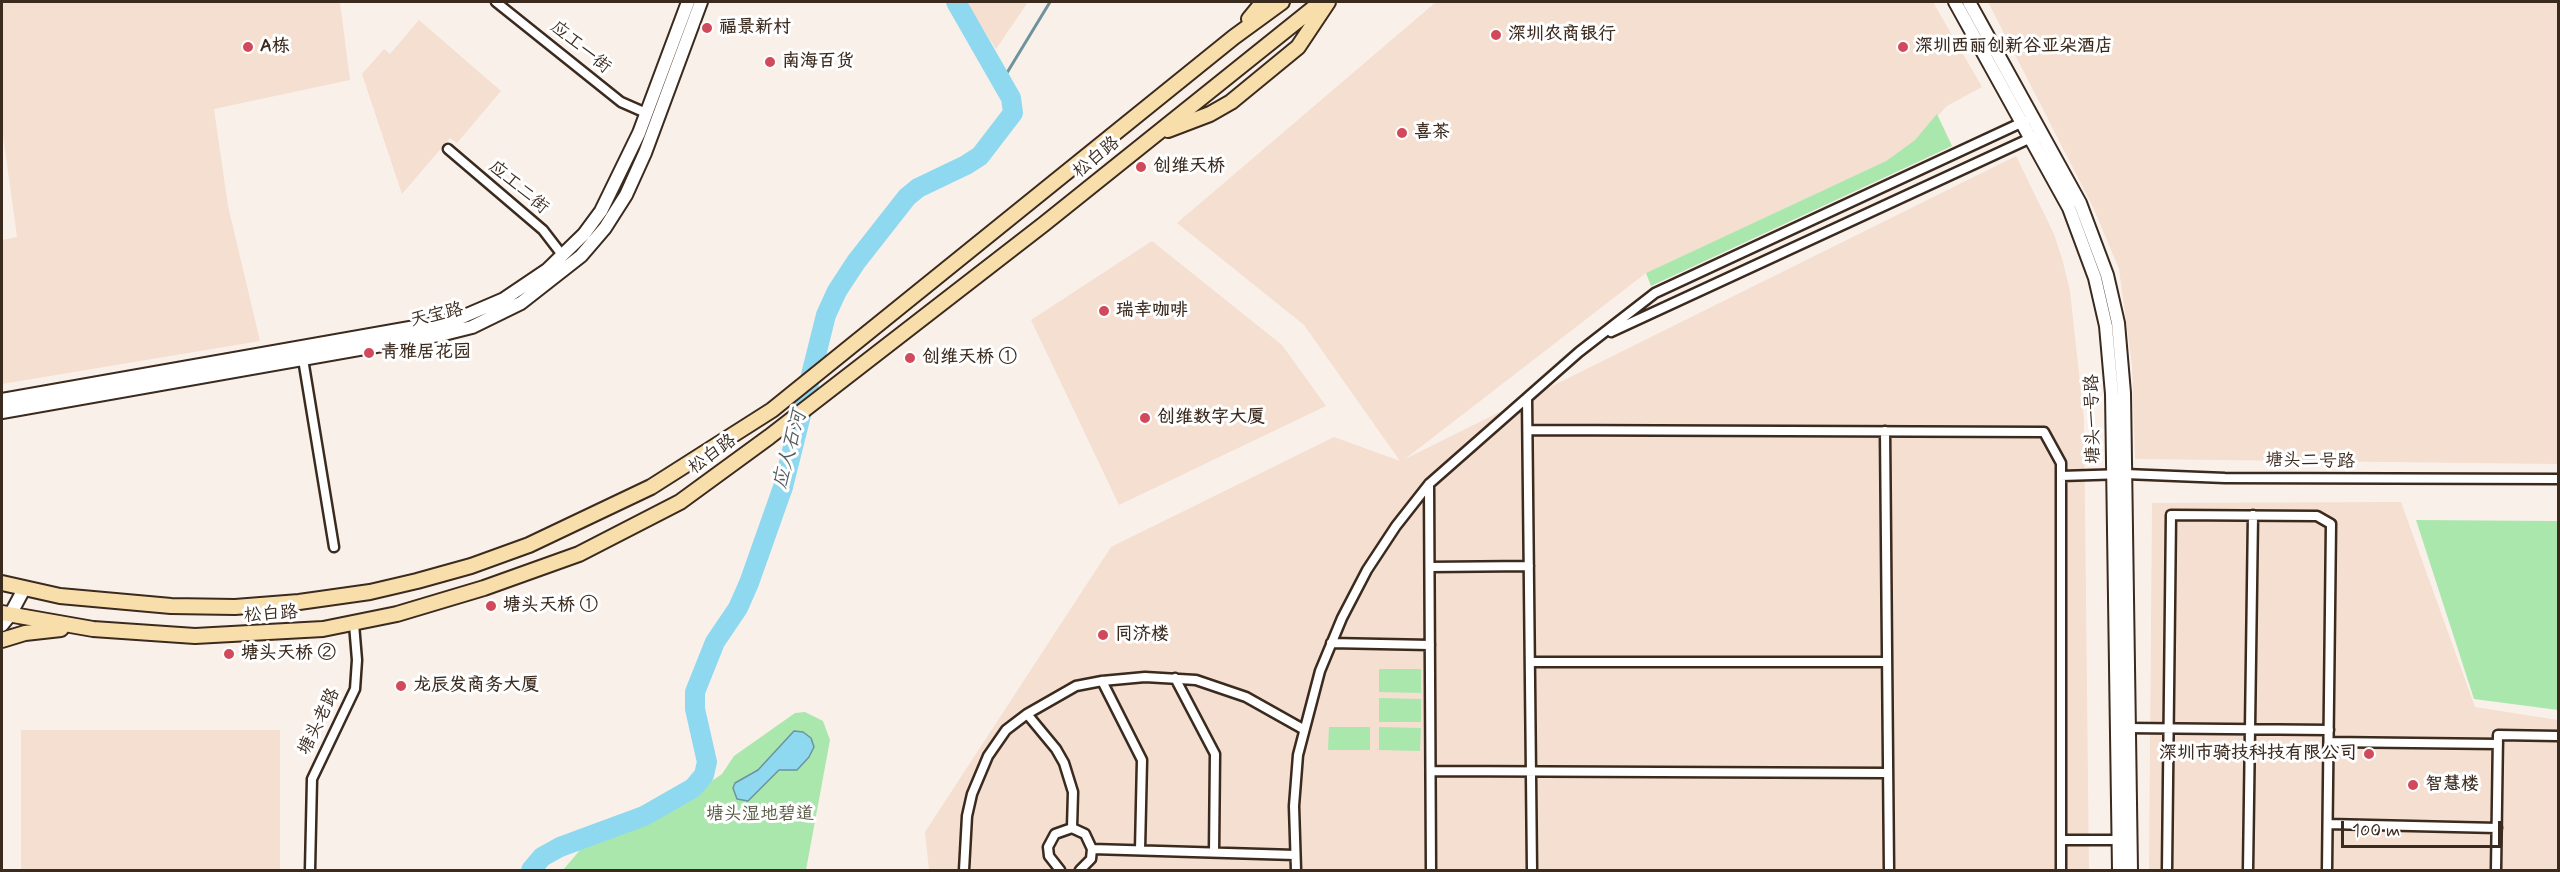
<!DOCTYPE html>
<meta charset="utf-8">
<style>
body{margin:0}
#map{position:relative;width:2560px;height:872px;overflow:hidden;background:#faf0ea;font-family:Mynerve,sans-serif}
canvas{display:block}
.frame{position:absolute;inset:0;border:3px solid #3b2a1e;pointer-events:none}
.scale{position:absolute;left:2341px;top:821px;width:160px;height:27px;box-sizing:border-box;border:3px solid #3b2a1e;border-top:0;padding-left:8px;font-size:18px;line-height:21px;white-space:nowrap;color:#3b2a1e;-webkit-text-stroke:4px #fff;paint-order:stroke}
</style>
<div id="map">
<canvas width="2560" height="872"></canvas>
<div class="frame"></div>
<div class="scale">100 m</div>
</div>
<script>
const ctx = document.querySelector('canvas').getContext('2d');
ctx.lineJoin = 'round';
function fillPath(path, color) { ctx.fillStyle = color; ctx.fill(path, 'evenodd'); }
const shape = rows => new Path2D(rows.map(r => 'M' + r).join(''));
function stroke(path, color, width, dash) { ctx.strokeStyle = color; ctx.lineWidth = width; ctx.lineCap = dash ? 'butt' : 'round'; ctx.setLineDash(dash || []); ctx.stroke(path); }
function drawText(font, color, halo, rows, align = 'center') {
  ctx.font = font + ' Mynerve,"LXGW WenKai TC",sans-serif'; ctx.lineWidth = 6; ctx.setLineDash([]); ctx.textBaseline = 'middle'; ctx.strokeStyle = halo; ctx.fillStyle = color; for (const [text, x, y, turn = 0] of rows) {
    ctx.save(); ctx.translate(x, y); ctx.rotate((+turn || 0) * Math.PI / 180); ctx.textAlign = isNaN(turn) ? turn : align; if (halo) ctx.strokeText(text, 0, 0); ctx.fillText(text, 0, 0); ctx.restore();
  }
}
const built = shape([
 [2,2,340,2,350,80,214,109,228,206,260,341,2,384,2,240,17,237,2,128],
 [965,2,1028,2,996,49],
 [1436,2,1933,2,1982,87,1947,106,1915,140,1886,161,1646,273,1405,459,2016,156,2054,234,2063,262,2070,291,2084,419,2089,870,929,870,925,832,1111,547,1334,437,1400,461,1304,325,1177,223],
 [1988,2,2558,2,2557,464,2135,459,2132,365,2119,269,2093,207],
 [419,20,501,91,457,143,450,138,402,194,362,74,384,49,390,54],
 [1152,241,1282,345,1326,406,1119,505,1031,320],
 [2401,502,2475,707,2558,720,2558,870,2149,870,2152,503],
 [21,730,280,730,280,870,21,870]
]);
const green = shape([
 [1937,114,1952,146,1651,286,1646,273,1886,161,1915,140],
 [2416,520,2558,521,2558,710,2474,699],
 [1379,669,1421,669,1421,693,1379,692],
 [1379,698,1421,699,1421,722,1379,722],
 [805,712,823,721,830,740,806,870,563,870,580,850,648,824,722,774,734,756,795,713],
 [1329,727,1370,727,1370,750,1328,750],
 [1379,727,1421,728,1420,751,1379,750]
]);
const water = shape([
 [794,731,803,732,811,738,814,747,809,757,797,770,779,770,748,801,737,799,733,788,735,783,758,770,794,731]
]);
const stream = shape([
 [1002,81,1050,2]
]);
const river = shape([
 [531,870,542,857,560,847,644,816,693,788,704,775,707,762,695,709,695,692,715,642,738,608,749,583,783,487,826,315,837,291,856,262,907,197,918,188,966,165,980,156,1013,113,1011,98,956,2]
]);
const street = shape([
 [496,2,621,102,646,113],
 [448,149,543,230,563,256],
 [1611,332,2035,136],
 [303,359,334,547],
 [1527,398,1532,870],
 [1528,430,2044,432,2061,463,2061,870],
 [1885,431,1889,870],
 [2061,476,2125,474,2225,478,2558,479],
 [1429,484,1431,870],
 [1430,567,1529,566],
 [1331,643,1430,645],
 [1530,662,1887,662],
 [1175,678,1215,754,1214,852],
 [1102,681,1142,760,1140,850],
 [1027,714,1056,749,1064,763,1073,792,1072,828],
 [2126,728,2329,730],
 [2329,742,2498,744],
 [1431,771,1888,773],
 [2328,824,2497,828],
 [2061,840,2123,840],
 [1092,849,1295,855],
 [310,870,312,779,355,689,357,660,354,624],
 [964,870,967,816,972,794,988,756,1006,730,1027,714,1076,686,1102,681,1145,677,1196,680,1246,697,1303,729],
 [1060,870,1049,856,1048,847,1055,834,1072,828,1085,834,1092,849,1091,859,1080,870],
 [1296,870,1294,806,1298,755,1320,671,1342,618,1367,570,1396,526,1429,484,1579,352,1655,293,2025,121],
 [2167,870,2171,515,2317,516,2331,524,2327,870],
 [2248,870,2253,515],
 [2496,870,2498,735,2558,736]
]);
const secondary = shape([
 [1955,2,2069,208,2095,278,2106,326,2112,394,2119,870],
 [1969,2,2080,203,2107,275,2118,323,2124,393,2131,870],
 [2,400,455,320,504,299,547,270,584,234,601,211,639,133,688,2],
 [2,412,444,334,472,327,521,303,581,256,605,228,626,195,645,153,701,2],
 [2,625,10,615,24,589]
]);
const primary = shape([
 [1249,19,1263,2],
 [1168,130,1210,114,1231,102,1298,47,1328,2],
 [2,583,60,596,171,606,235,607,299,602,370,592,417,581,471,566,529,545,651,487,772,410,1234,37,1282,2],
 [2,613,93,629,195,636,323,629,397,614,484,588,579,554,680,502,769,437,1044,224,1321,2],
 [2,640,25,633,61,629]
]);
const markers = [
 [707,28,6,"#d1495b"],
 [1496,35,6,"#d1495b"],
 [248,47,6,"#d1495b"],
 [1903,47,6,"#d1495b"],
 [770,62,6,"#d1495b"],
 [1402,133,6,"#d1495b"],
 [1141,167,6,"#d1495b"],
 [1104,311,6,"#d1495b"],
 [369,353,6,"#d1495b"],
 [910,358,6,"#d1495b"],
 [1145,418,6,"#d1495b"],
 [491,606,6,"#d1495b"],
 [1103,635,6,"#d1495b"],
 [229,654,6,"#d1495b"],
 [401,686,6,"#d1495b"],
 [2369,754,6,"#d1495b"],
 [2413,785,6,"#d1495b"]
];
const poiNames = [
 ["福景新村",719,28],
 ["深圳农商银行",1508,35],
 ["A栋",260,47],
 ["深圳西丽创新谷亚朵酒店",1915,47],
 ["南海百货",782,62],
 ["喜茶",1414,133],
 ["创维天桥",1153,167],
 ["瑞幸咖啡",1116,311],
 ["青雅居花园",381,353],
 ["创维天桥 ①",922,358],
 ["创维数字大厦",1157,418],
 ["塘头天桥 ①",503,606],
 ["同济楼",1115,635],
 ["塘头天桥 ②",241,654],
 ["龙辰发商务大厦",413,686],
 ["深圳市骑技科技有限公司",2357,754,"right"],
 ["智慧楼",2425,785]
];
const streetNames = [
 ["应工一街",580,48,39],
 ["松白路",1097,158,-39],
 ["应工二街",518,188,40],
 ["天宝路",437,316,-13],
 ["塘头一号路",2094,419,-91],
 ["松白路",713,455,-36],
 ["塘头二号路",2310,462,1],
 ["松白路",271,615,-4],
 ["塘头老路",320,722,-64]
];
const parkNames = [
 ["塘头湿地碧道",760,815]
];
const waterNames = [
 ["应人石河",791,450,-75]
];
fillPath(built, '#f4dfd1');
fillPath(green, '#aae7ad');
fillPath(water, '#8fd9f0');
stroke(water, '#6d939c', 1.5);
stroke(stream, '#6d939c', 3);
stroke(river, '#8fd9f0', 20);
stroke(street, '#3b2a1e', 13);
stroke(secondary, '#3b2a1e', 16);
stroke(primary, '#3b2a1e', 18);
stroke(street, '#fff', 8);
stroke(secondary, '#fff', 12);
stroke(primary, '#f8deab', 14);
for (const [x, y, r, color] of markers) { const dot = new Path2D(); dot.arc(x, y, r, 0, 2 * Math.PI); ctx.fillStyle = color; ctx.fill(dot); stroke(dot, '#fff', 2); }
drawText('bold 18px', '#3b2a1e', '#fff', poiNames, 'left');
drawText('18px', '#3b2a1e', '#fff', streetNames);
drawText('18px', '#575942', '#fff', parkNames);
drawText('italic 20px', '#545f5d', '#fff', waterNames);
</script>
